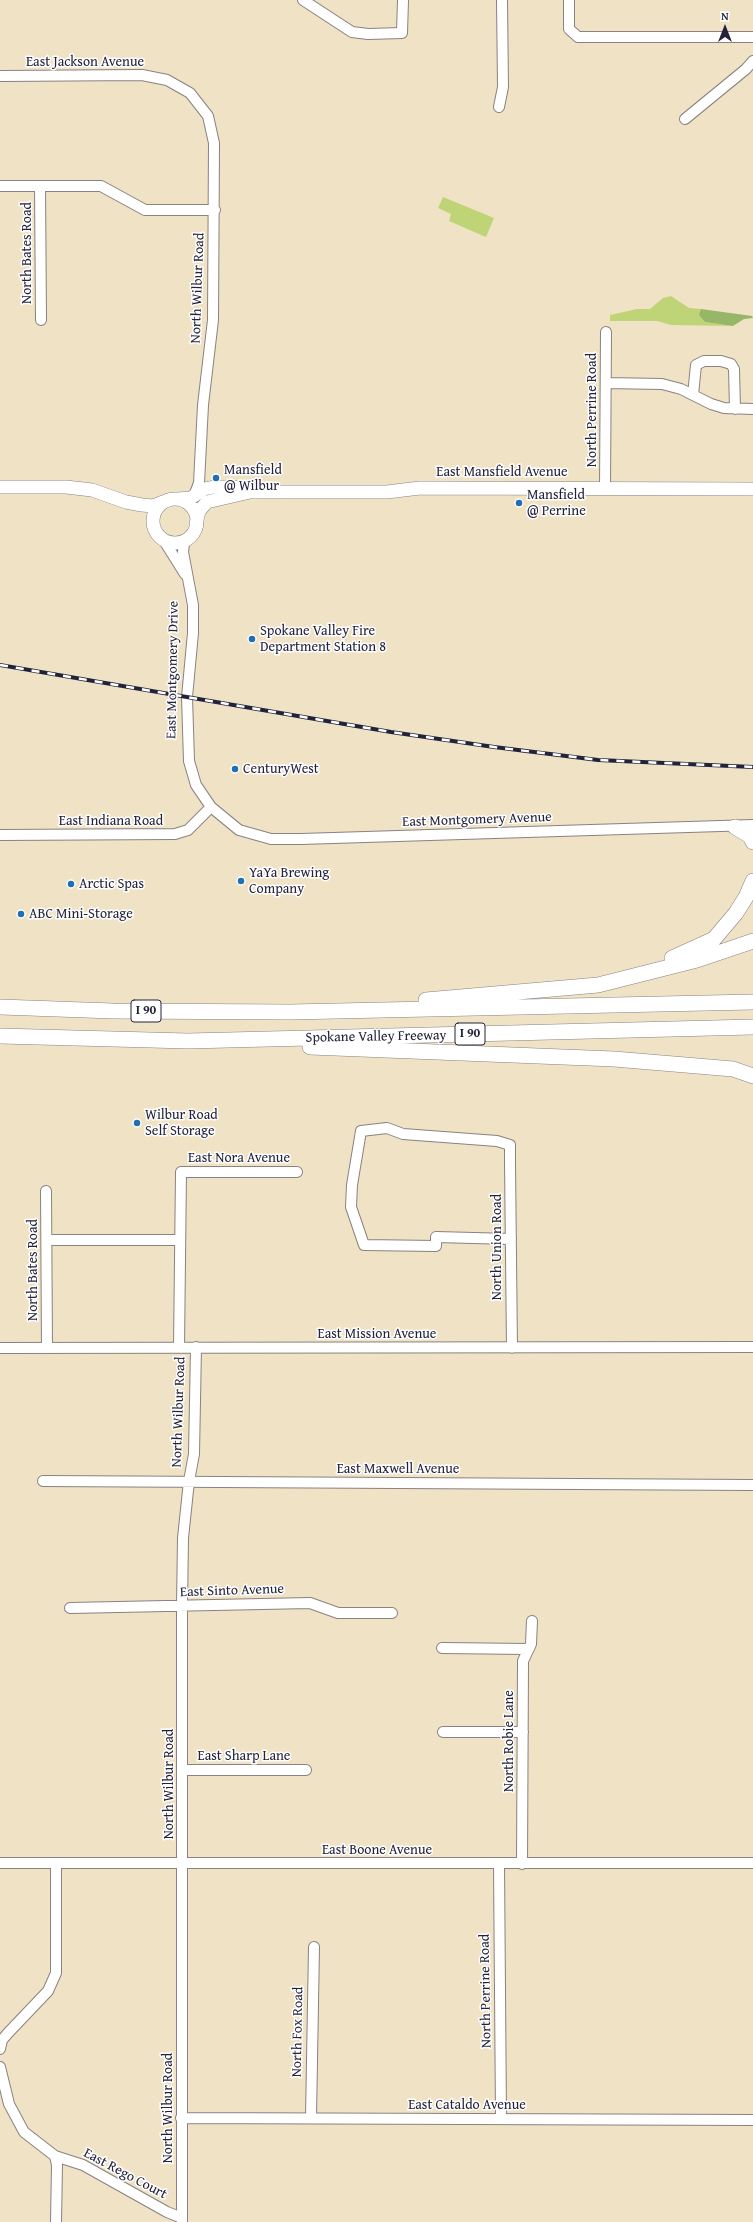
<!DOCTYPE html>
<style>
body{margin:0}
#map{position:relative;width:753px;height:2222px;overflow:hidden;background:#f0e2c5;font-family:"Gentium Book Plus",serif}
canvas{display:block}
.north{position:absolute;left:705px;top:8px;width:40px;height:40px;-webkit-text-stroke:3px #fff;paint-order:stroke;rotate:0deg;font-size:11px;font-weight:700;line-height:16px;text-align:center;color:#22223b}
.north::after{content:'';display:block;margin:auto;width:14px;height:18px;background:#22223b;clip-path:polygon(50% 0,100% 100%,50% 72%,0 100%)}
</style>
<div id="map">
<canvas width="753" height="2222"></canvas>
<div class="north">N</div>
</div>
<script>
const ctx = document.querySelector('canvas').getContext('2d');
ctx.lineJoin = 'round';
function fillPath(path, color) { ctx.fillStyle = color; ctx.fill(path, 'evenodd'); }
const shape = rows => new Path2D(rows.map(r => 'M' + r).join(''));
function stroke(path, color, width, dash) { ctx.strokeStyle = color; ctx.lineWidth = width; ctx.lineCap = dash ? 'butt' : 'round'; ctx.setLineDash(dash || []); ctx.stroke(path); }
function drawText(font, color, halo, rows, align = 'center') {
  ctx.font = font + ' "Gentium Book Plus",serif'; ctx.lineWidth = 3; ctx.setLineDash([]); ctx.textBaseline = 'middle'; ctx.strokeStyle = halo; ctx.fillStyle = color; for (const [text, x, y, turn = 0] of rows) {
    ctx.save(); ctx.translate(x, y); ctx.rotate((+turn || 0) * Math.PI / 180); ctx.textAlign = isNaN(turn) ? turn : align; if (halo) ctx.strokeText(text, 0, 0); ctx.fillText(text, 0, 0); ctx.restore();
  }
}
const green = shape([
 [443,197,494,218,486,237,449,221,451,214,438,208],
 [671,296,689,308,701,309,700,315,705,322,733,326,671,325,657,321,610,321,610,315,637,309,650,309,663,298]
]);
const forest = shape([
 [701,309,752,316,753,318,744,319,733,326,705,322,699,315]
]);
const minor = shape([
 [303,0,352,32,368,34,402,33,403,0],
 [569,0,569,29,578,37,753,37],
 [0,76,142,75,167,80,190,93,208,116,214,143,213,320,203,405,199,483,194,496],
 [499,107,503,87,502,0],
 [685,119,746,69,753,61],
 [0,186,101,186,145,210,215,210],
 [40,186,41,320],
 [606,383,662,384,681,389,711,404,724,408,753,409],
 [693,395,696,365,704,361,721,361,731,364,734,369,735,409],
 [605,488,606,332],
 [190,536,184,544,183,552,193,605,193,633,187,697,189,761,196,785,211,807,239,830,271,839,301,839,753,825],
 [163,539,185,574],
 [0,835,175,834,188,830,211,807],
 [46,1191,47,1348],
 [511,1239,436,1237,436,1246,364,1245,351,1207,352,1185,361,1131,387,1128,403,1134,497,1141,510,1145,510,1163,512,1348],
 [47,1240,180,1240],
 [179,1347,181,1172,297,1172],
 [0,1348,753,1347],
 [43,1481,753,1485],
 [70,1608,310,1603,338,1613,392,1613],
 [442,1648,529,1649],
 [443,1732,523,1732],
 [183,1770,306,1770],
 [0,1863,753,1863],
 [499,1864,501,2119],
 [522,1864,523,1661,531,1644,532,1621],
 [0,2049,2,2040,8,2033,48,1991,56,1973,56,1864],
 [0,2067,9,2104,24,2132,55,2156,57,2165,56,2222],
 [181,2118,753,2120],
 [311,2118,314,1947],
 [55,2156,83,2165,167,2212,182,2218],
 [182,2222,182,1606,183,1538,189,1481,194,1454,196,1347]
]);
const major = shape([
 [0,487,66,487,92,490,126,502,142,505,153,506,163,502],
 [178,499,191,498,204,489,214,487,234,487,250,492],
 '153 521a22 22 0 1 1 44 0a22 22 0 1 1-44 0Z',
 [196,524,199,511,207,502,250,492,387,492,420,488,753,489]
]);
const highway = shape([
 [735,827,750,836,753,842],
 [672,958,714,939,736,913,746,897,753,881],
 [426,1000,598,985,697,960,753,941],
 [0,1007,113,1011,291,1012,753,1002],
 [0,1036,188,1041,753,1027],
 [310,1047,614,1059,733,1069,753,1076]
]);
const rail = shape([
 [0,665,391,732,494,747,598,760,753,767]
]);
const markers = [
 [216,478,4,"#1f6fb2"],
 [519,503,4,"#1f6fb2"],
 [252,639,4,"#1f6fb2"],
 [235,769,4,"#1f6fb2"],
 [241,881,4,"#1f6fb2"],
 [71,884,4,"#1f6fb2"],
 [21,914,4,"#1f6fb2"],
 [137,1123,4,"#1f6fb2"]
];
const shields = [
 [146,1011,30],
 [470,1034,30]
];
const shieldNames = [
 ["I 90",146,1011],
 ["I 90",470,1034]
];
const streetNames = [
 ["East Jackson Avenue",85,62],
 ["North Bates Road",27,253,-90],
 ["North Wilbur Road",198,288,-88],
 ["North Perrine Road",592,410,-90],
 ["East Mansfield Avenue",502,472],
 ["East Montgomery Drive",173,670,-89],
 ["East Montgomery Avenue",477,820,-2],
 ["East Indiana Road",111,821],
 ["Spokane Valley Freeway",376,1037,-1],
 ["East Nora Avenue",239,1158],
 ["North Union Road",497,1247,-90],
 ["North Bates Road",33,1270,-90],
 ["East Mission Avenue",377,1334],
 ["North Wilbur Road",179,1412,-88],
 ["East Maxwell Avenue",398,1469],
 ["East Sinto Avenue",232,1591,-2],
 ["North Robie Lane",509,1741,-90],
 ["East Sharp Lane",244,1756],
 ["North Wilbur Road",169,1784,-90],
 ["East Boone Avenue",377,1850],
 ["North Perrine Road",486,1991,-91],
 ["North Fox Road",298,2032,-89],
 ["East Cataldo Avenue",467,2105],
 ["North Wilbur Road",168,2108,-90],
 ["East Rego Court",125,2174,28]
];
const poiNames = [
 ["Mansfield",224,470],
 ["@ Wilbur",224,486],
 ["Mansfield",527,495],
 ["@ Perrine",527,511],
 ["Spokane Valley Fire",260,631],
 ["Department Station 8",260,647],
 ["CenturyWest",243,769],
 ["YaYa Brewing",249,873],
 ["Company",249,889],
 ["Arctic Spas",79,884],
 ["ABC Mini-Storage",29,914],
 ["Wilbur Road",145,1115],
 ["Self Storage",145,1131]
];
fillPath(green, '#bfd477');
fillPath(forest, '#97b668');
stroke(minor, '#898280', 12);
stroke(major, '#898280', 14);
stroke(highway, '#898280', 16);
stroke(minor, '#fff', 10);
stroke(major, '#fff', 13);
stroke(highway, '#fff', 15);
stroke(rail, '#22223b', 4);
stroke(rail, '#fff', 2.5, [8]);
for (const [x, y, r, color] of markers) { const dot = new Path2D(); dot.arc(x, y, r, 0, 2 * Math.PI); ctx.fillStyle = color; ctx.fill(dot); stroke(dot, '#fff', 1.5); }
for (const [x, y, w] of shields) { const box = new Path2D(); box.roundRect(x - w / 2, y - 11, w, 22, 3); ctx.fillStyle = '#fff'; ctx.fill(box); stroke(box, '#22223b', 1); }
drawText('bold 13px', '#22223b', null, shieldNames);
drawText('14px', '#22223b', '#fff', streetNames);
drawText('14px', '#22223b', '#fff', poiNames, 'left');
</script>
